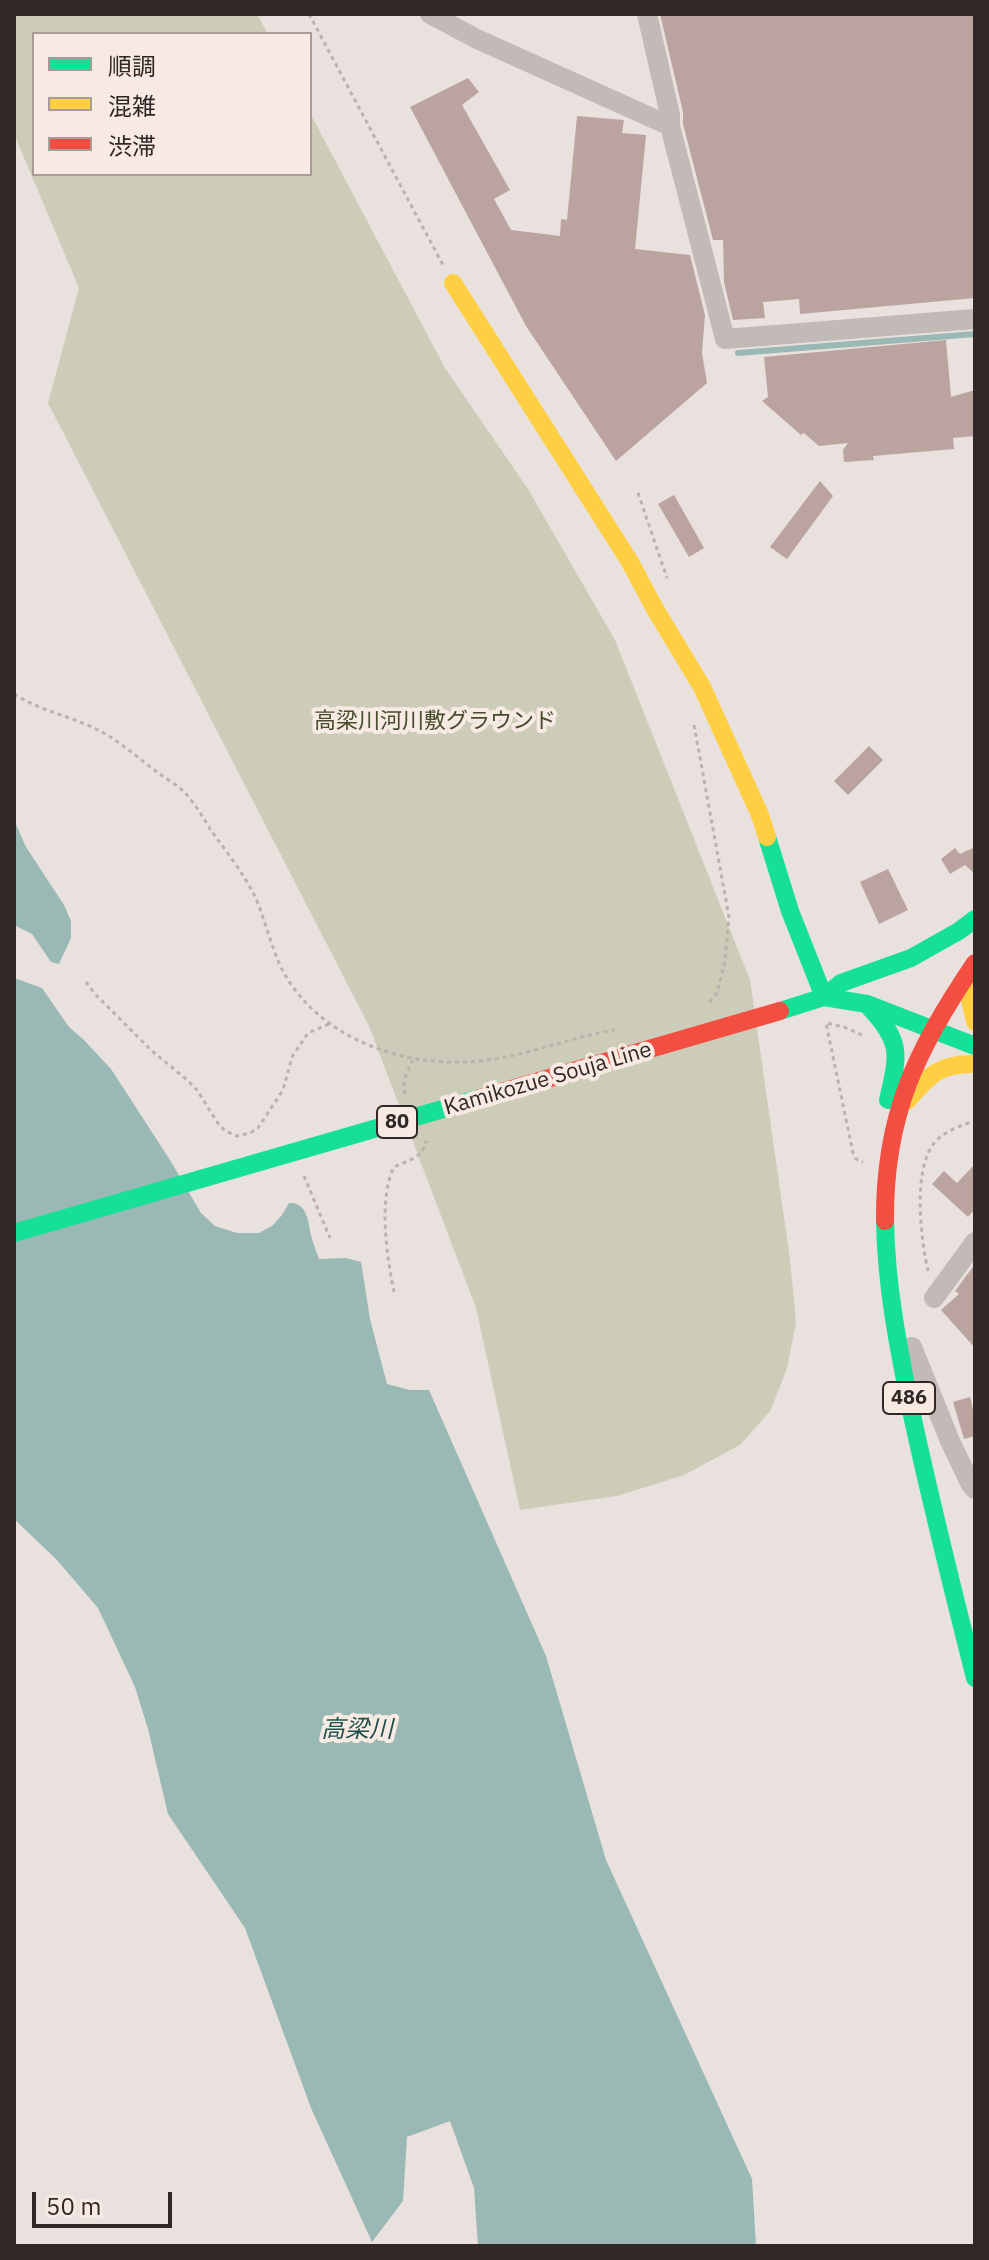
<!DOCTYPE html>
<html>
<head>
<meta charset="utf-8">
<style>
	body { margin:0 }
	#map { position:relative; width:989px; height:2260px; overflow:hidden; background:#e9e1dd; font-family:"IBM Plex Sans","Noto Sans JP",sans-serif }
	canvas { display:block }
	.frame { position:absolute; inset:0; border:16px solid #312726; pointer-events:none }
	.legend { position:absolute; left:32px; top:32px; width:280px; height:144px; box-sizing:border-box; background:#f6eae3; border:2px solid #a79c97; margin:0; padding:10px 14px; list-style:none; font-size:24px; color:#312726 }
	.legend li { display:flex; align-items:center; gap:16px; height:40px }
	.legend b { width:40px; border:2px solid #a79c97 }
	.scale { position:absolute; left:32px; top:2192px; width:140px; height:36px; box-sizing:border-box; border:4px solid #312726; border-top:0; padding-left:10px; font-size:24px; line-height:28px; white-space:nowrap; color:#312726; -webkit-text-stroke:6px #f6eae3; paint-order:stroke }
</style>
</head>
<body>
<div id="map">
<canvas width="989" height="2260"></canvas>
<div class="frame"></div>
<ul class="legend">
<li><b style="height:10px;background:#16e098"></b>順調</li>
<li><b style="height:10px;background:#ffcf43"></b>混雑</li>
<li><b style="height:10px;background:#f24e42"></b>渋滞</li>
</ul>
<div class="scale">50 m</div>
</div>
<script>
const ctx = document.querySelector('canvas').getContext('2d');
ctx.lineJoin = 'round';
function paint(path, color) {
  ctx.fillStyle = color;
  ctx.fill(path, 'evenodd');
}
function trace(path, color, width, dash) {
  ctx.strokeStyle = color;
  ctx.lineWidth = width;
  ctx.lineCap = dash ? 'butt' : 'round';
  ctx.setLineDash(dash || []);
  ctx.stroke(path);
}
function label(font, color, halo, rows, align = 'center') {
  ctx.font = font + ' "IBM Plex Sans","Noto Sans JP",sans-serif';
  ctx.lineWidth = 8;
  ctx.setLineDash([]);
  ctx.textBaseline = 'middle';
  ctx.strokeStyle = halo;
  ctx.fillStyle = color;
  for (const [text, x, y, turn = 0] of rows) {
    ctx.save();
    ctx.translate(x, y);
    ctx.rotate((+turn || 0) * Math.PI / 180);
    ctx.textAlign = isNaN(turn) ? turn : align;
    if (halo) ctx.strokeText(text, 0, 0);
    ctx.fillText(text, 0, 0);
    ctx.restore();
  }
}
const green = new Path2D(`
	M14,14H257L268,34H34V174H310V113L445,368L528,489L615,640L750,980L790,1259L796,1323L787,1368L771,1410L740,1445L684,1475L617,1496L520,1510L476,1308L369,1026L48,403L79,288L14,134Z`);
const water = new Path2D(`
	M14,820L26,847L64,905L71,921V938L59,964L51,962L32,934L14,925Z
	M14,978L42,988L69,1027L84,1040L111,1069L170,1160L201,1213L215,1226L237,1233H259L272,1226L282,1215L289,1203C309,1202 308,1225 312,1239C314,1246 317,1253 319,1259L346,1258L361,1262L370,1319L387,1384L410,1390H429L546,1656L606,1860L752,2179L756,2246H478L474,2188L450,2121L407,2137L403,2201L372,2242L311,2108L245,1928L168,1814L148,1729L135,1687L98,1608L57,1560L14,1519Z`);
const stream = new Path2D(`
	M738,353L975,334`);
const building = new Path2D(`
	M660,14H975V298L800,314L799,299L763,302L765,318L733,320L724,282L723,240H713L683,124V112Z
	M468,78L479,92L462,105L510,190L494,199L511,230L560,236L561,219L567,220L577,116L624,120L622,133L646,135L635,249L690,255L705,315L702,353L707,383L616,461L526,326L410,107Z
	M946,340L951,397L975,390V436L953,438L954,449L873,456L874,460L844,462L843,450L848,443L819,446L804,433L801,435L762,401L768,397L764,357Z
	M820,481L833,496L787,559L770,547Z
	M674,495L704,548L689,557L658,504Z
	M869,746L883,760L848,795L834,781Z
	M975,847V874L965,865L950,874L941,859L955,848L960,854Z
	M888,869L908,910L879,924L860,882Z
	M975,1164V1209L968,1217L932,1184L944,1171L957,1183Z
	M975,1264V1348L941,1310L959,1294L955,1291Z
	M970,1397L975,1417V1436L964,1439L953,1402Z`);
const path = new Path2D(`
	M309,14L443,265
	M638,493L667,578
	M14,694C37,709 62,714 87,725C113,735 134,755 157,772C166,779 178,785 186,794C195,804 203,817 210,829C227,853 248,878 259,906C266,925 271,944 279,963C313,1037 403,1069 479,1061C525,1057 569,1037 615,1030
	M694,725L729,917L725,961L717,993L707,1005
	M86,982L94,993L152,1051L186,1079L197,1090L217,1122L225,1131L237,1136L250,1133L258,1128L283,1090L292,1057L308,1033L329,1024
	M862,1035L844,1027L826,1023L853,1153L856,1159L863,1162
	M405,1094C402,1082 407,1071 413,1060
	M304,1176L330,1238
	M928,1271C921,1239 913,1175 932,1146C940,1133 961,1125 975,1121
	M394,1292C387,1257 378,1199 394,1167C408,1160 424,1158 426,1141`);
const street = new Path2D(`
	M430,14L477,39L670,126
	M647,14L670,115V126L725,339L975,319
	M934,1298L975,1242
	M912,1347L950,1441L970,1483L975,1489`);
const fast = new Path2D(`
	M767,837L790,911L824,997L867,1004L975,1046
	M870,1008C903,1043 898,1056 888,1100
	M780,1011L824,997L841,983L911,958L959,931L975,919
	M885,1221C886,1287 899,1351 912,1415C931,1503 953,1591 975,1678`);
const slow = new Path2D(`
	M453,283L630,562L655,609L702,687L760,815L767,837
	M975,978L970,1000L975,1022
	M907,1101C929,1075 940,1063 975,1064`);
const jam = new Path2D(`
	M885,1221C884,1115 917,1048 975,963`);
const fastBridge = new Path2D(`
	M14,1233L481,1098`);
const jamBridge = new Path2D(`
	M481,1098L780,1011`);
const shields = [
	[397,1122,40],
	[909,1398,52]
];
const shieldNames = [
	["80",397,1122],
	["486",909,1398]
];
const parkNames = [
	["高梁川河川敷グラウンド",435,722]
];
const streetNames = [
	["Kamikozue Souja Line",548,1079,-16]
];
const waterNames = [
	["高梁川",357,1730]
];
paint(green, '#cdccb8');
paint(water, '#9bb9b4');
trace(stream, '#9bb9b4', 6);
paint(building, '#bba3a0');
trace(path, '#bbb2af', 3, [4, 4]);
trace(street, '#c2bab6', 20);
trace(fast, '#16e098', 18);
trace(slow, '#ffcf43', 18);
trace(jam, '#f24e42', 18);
trace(fastBridge, '#16e098', 18);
trace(jamBridge, '#f24e42', 18);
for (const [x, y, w] of shields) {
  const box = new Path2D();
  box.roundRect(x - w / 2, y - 16, w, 32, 6);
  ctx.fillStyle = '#f6eae3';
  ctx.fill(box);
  trace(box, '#312726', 2);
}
label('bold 20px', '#312726', null, shieldNames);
label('22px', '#474d2c', '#f6eae3', parkNames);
label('22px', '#312726', '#f6eae3', streetNames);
label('italic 24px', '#1f4f49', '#f6eae3', waterNames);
</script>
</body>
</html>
